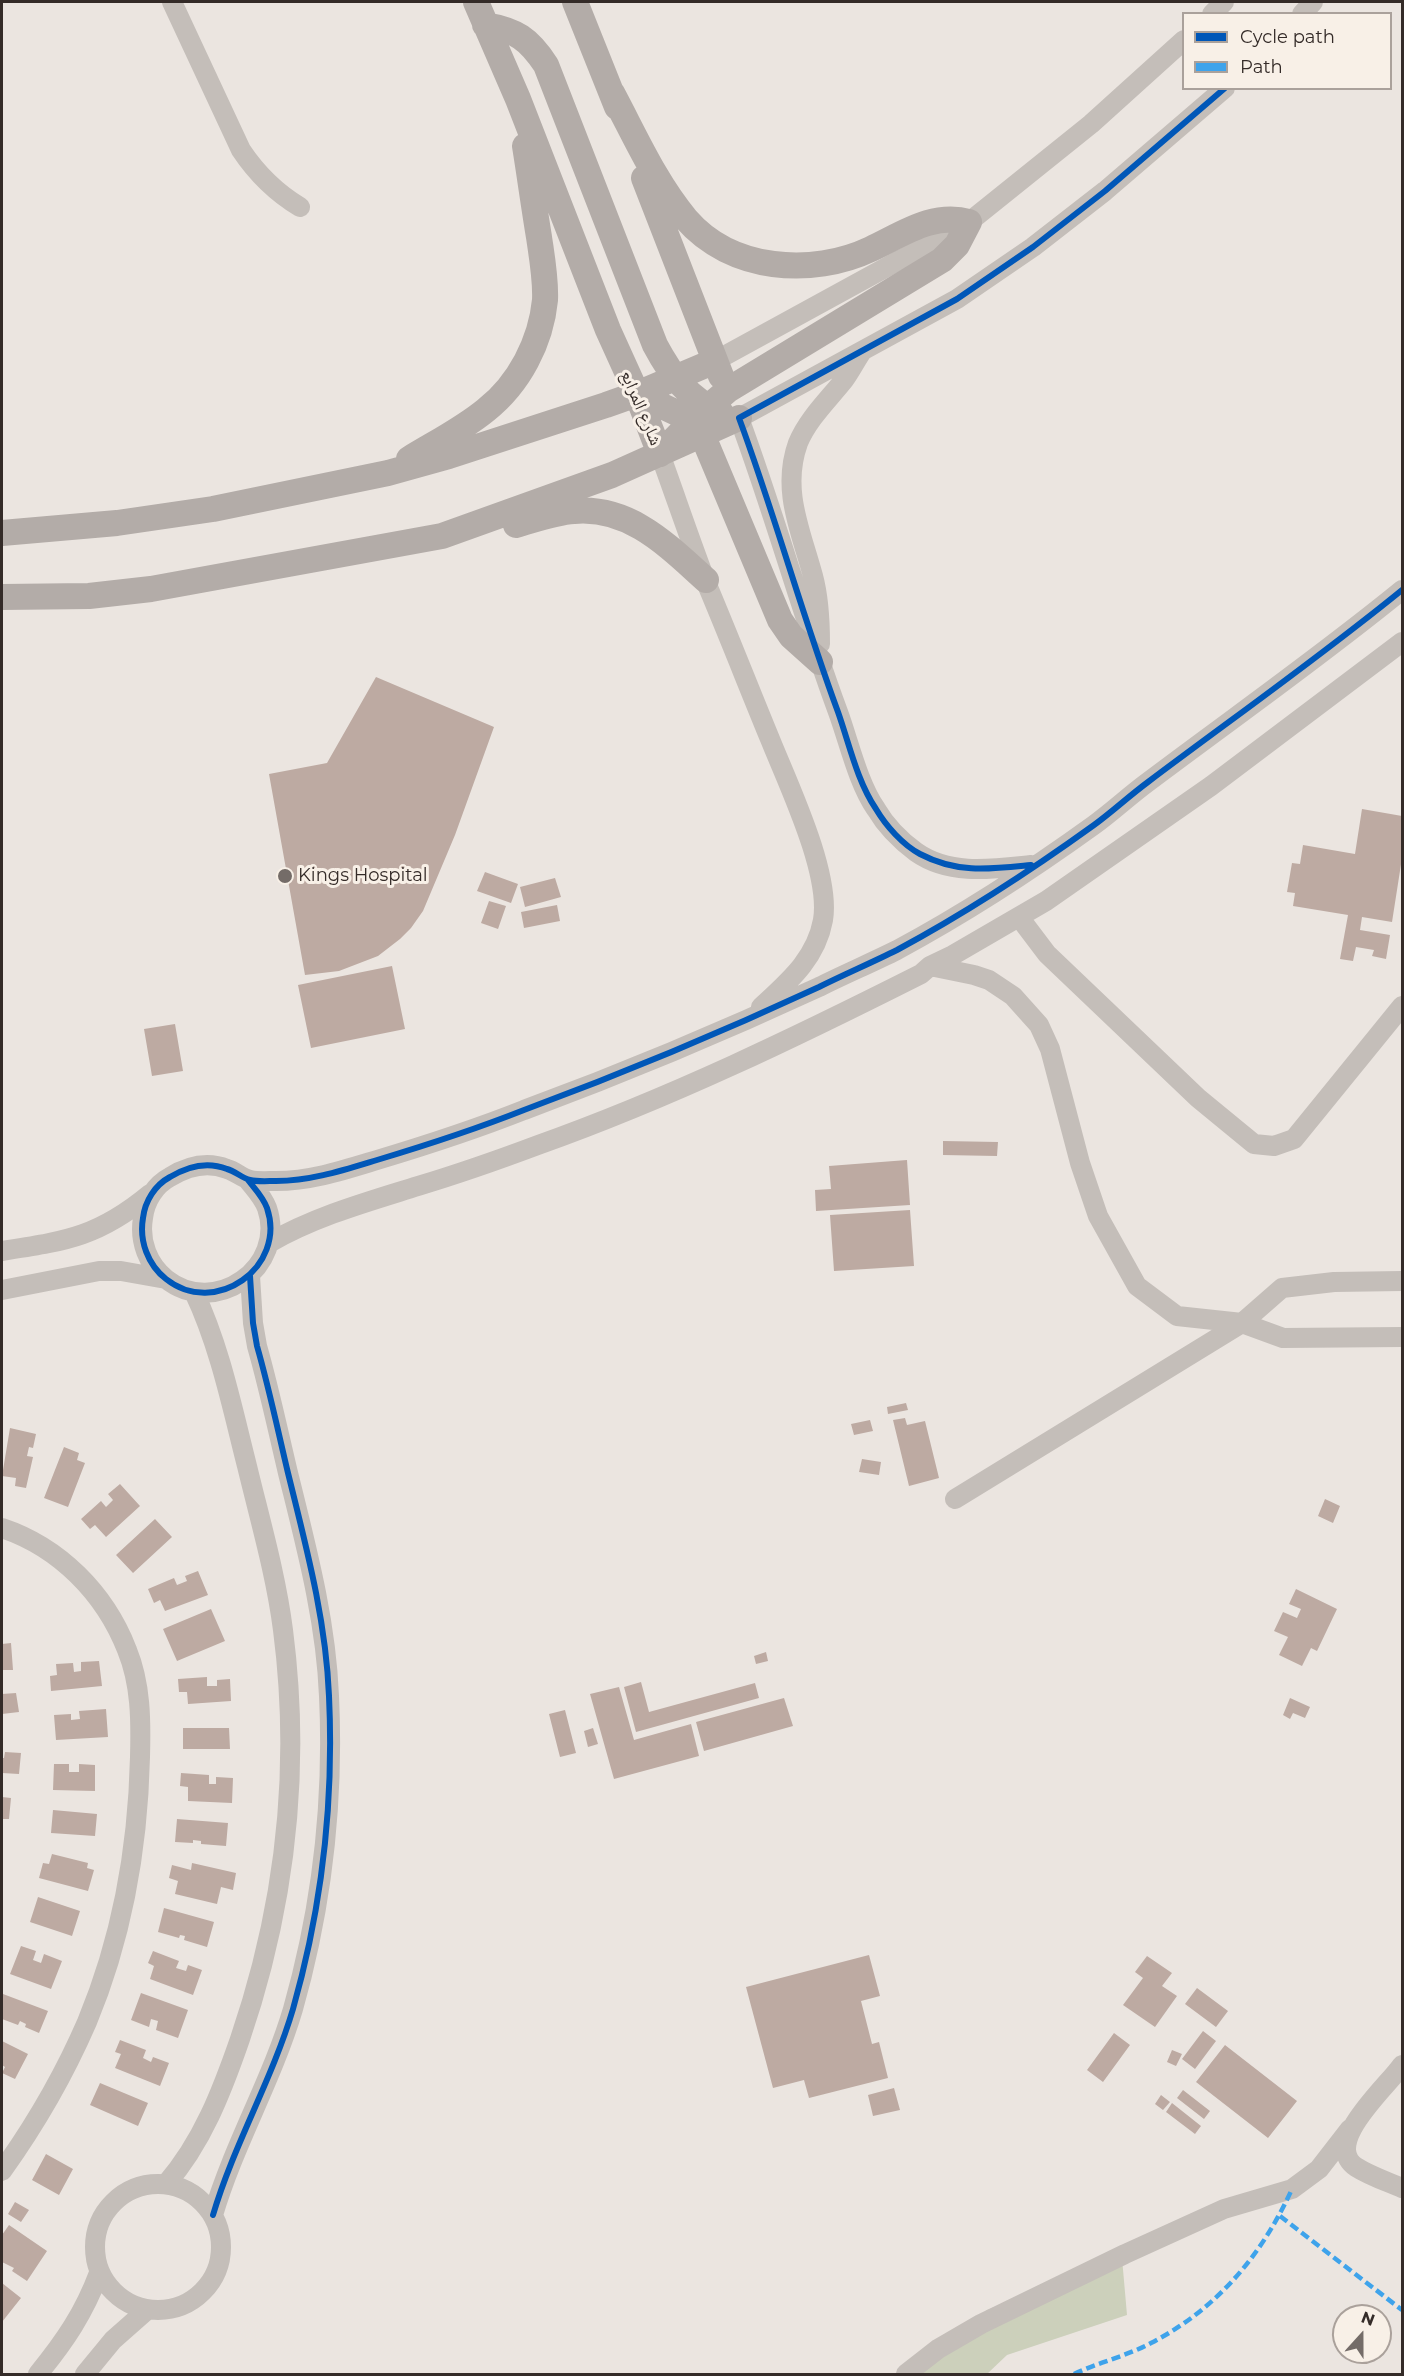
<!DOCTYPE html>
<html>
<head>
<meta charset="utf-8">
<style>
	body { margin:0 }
	#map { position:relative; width:1404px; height:2376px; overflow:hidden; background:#ebe5e0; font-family:Montserrat,sans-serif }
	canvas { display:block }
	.frame { position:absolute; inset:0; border:3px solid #342b28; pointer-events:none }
	.legend { position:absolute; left:1182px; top:12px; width:210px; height:78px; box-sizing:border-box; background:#f8f0e7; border:2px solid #aaa19b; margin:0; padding:8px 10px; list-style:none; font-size:18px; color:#342b28 }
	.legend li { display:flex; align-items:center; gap:12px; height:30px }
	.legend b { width:30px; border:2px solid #aaa19b }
	.north { position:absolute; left:1332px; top:2304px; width:60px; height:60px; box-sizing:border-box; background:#f8f0e7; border:2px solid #aaa19b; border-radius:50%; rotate:21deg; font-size:16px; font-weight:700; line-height:24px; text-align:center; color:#342b28 }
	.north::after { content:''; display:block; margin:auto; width:21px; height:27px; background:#746c68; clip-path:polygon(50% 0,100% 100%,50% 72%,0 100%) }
</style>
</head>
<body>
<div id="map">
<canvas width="1404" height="2376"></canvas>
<div class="frame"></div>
<ul class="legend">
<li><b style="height:8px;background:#0057b8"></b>Cycle path</li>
<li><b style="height:8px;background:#3ea3eb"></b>Path</li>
</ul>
<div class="north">N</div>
</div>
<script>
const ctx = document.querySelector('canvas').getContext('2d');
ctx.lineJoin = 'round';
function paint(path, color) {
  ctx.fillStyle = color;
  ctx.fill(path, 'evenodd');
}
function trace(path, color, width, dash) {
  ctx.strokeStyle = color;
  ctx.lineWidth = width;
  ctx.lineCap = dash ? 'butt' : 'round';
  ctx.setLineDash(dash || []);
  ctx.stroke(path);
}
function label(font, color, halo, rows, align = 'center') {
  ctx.font = font + ' Montserrat,"Noto Naskh Arabic",sans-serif';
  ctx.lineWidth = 6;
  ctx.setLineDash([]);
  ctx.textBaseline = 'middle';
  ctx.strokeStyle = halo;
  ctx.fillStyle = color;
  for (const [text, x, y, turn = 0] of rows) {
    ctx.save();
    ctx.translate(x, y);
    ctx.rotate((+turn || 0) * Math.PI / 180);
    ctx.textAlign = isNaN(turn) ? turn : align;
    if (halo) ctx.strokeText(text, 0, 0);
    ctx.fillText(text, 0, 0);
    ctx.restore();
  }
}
const green = new Path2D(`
	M1122,2258L1127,2315L1007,2355L987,2374H921L987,2310Z`);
const building = new Path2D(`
	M376,677L494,727L455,835L423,911L411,928L400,939L378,956L339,971L305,975L269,774L327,763Z
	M1362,809L1402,816V858L1392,922L1362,917L1360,930L1390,935L1386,959L1372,956L1374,950L1356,947L1353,961L1340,959L1348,915L1293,906L1295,893L1287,892L1292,863L1300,864L1303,845L1355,854Z
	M485,872L518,884L511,903L477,891Z
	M555,878L561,897L525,907L520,887Z
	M489,901L506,906L498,929L481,923Z
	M557,905L560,921L524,928L521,912Z
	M392,966L405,1029L311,1048L298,985Z
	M175,1024L183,1071L152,1076L144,1029Z
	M943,1141L998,1142L997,1156L943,1155Z
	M907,1160L910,1205L816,1211L815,1190L831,1189L829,1166Z
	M910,1210L914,1266L834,1271L830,1215Z
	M906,1403L908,1410L888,1414L887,1407Z
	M905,1418L907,1425L925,1421L939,1478L909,1486L893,1420Z
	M870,1420L873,1431L854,1435L851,1424Z
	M10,1428L36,1434L33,1448L29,1447L27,1456L33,1457L26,1488L15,1486L16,1478L2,1476Z
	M64,1447L79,1453L77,1460L85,1463L68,1507L44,1498Z
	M862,1459L881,1462L879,1475L859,1472Z
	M120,1484L140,1506L106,1537L95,1525L90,1529L81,1519L101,1501L106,1507L113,1500L108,1494Z
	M1325,1499L1340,1506L1333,1523L1318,1516Z
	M155,1519L172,1537L133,1573L116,1555Z
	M198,1571L208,1595L165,1611L160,1600L154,1603L148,1589L174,1578L177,1585L187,1581L185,1576Z
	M1296,1589L1337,1609L1317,1651L1311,1648L1302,1666L1279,1655L1288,1637L1274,1631L1283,1612L1297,1618L1301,1609L1289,1604Z
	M211,1609L225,1641L177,1661L163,1629Z
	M11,1643L13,1670H2V1644Z
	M766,1652L768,1661L756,1664L754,1656Z
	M99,1661L102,1686L51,1691L50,1676L57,1675L56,1664L73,1663L74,1672L81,1671V1662Z
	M207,1677V1686H217V1680L230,1679L231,1701L188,1704L187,1692H179L178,1679Z
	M641,1682L649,1712L755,1683L759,1698L636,1732L624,1687Z
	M619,1687L634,1740L691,1724L699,1756L614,1779L590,1694Z
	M16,1693L19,1712L2,1714V1694Z
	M784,1698L793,1726L704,1751L696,1722Z
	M1290,1698L1310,1707L1305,1718L1293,1713L1290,1719L1283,1715Z
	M106,1709L108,1737L56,1740L54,1715L71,1714V1720L80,1719L79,1711Z
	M565,1710L576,1753L560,1757L549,1714Z
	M183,1728H229L230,1749H183Z
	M593,1728L598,1744L588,1747L584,1731Z
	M5,1752L21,1753L19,1774L2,1773V1758H4Z
	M54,1764H69V1772H79V1764L95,1765V1791L53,1790Z
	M181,1773L209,1775V1784H216V1777L233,1778L232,1803L188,1801V1787L180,1786Z
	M2,1797L11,1798L9,1819H2Z
	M53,1810L97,1814L95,1836L51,1833Z
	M177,1819L228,1823L226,1846L201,1844V1841L193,1840V1843L175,1842Z
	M52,1854L88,1863L87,1868L94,1870L88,1891L39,1878L43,1863L49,1864Z
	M192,1863L236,1873L233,1890L221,1887L217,1904L175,1894L178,1881L169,1878L172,1865L191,1870Z
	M38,1897L80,1911L72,1936L30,1922Z
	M164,1908L214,1922L207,1947L184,1940L185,1936L180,1935L179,1938L158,1932Z
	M21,1946L36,1951L33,1960L41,1963L44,1954L62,1961L51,1989L10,1974Z
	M153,1951L179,1961L176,1968L186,1971L188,1965L202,1970L193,1995L150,1979L154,1966L148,1963Z
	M869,1955L880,1996L861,2001L872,2044L879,2042L888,2078L809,2098L804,2080L773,2088L746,1987Z
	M1147,1956L1172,1973L1162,1986L1177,1996L1155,2027L1123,2005L1143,1978L1135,1972Z
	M1197,1988L1228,2011L1216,2027L1185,2004Z
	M141,1993L188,2010L178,2038L156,2030L158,2021L151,2019L149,2027L131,2020Z
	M3,1994L48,2011L39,2033L25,2027L26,2024L20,2021L18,2025L2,2019L3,2013L2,2012Z
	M1203,2031L1216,2041L1195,2069L1182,2059Z
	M1114,2033L1130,2045L1103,2082L1087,2070Z
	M120,2040L146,2050L143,2058L151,2062L153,2057L169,2063L160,2086L115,2068L121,2054L115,2052Z
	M2,2041L28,2054L15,2079L2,2073L5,2067L2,2065Z
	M1225,2045L1297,2101L1268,2138L1196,2082Z
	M1172,2050L1182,2054L1176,2066L1167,2062Z
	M100,2083L148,2103L138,2126L90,2105Z
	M894,2088L900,2110L873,2116L868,2095Z
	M1183,2090L1210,2111L1204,2119L1177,2098Z
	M1161,2095L1170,2102L1163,2110L1155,2104Z
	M1172,2103L1201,2126L1195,2134L1166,2112Z
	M46,2154L73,2169L59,2195L32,2180Z
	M15,2202L29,2210L21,2222L8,2214Z
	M9,2225L47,2251L27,2281L12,2271L14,2268L2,2262V2235Z
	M2,2283L21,2298L2,2322Z`);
const minor = new Path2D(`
	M172,2L241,150C257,174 275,192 300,207
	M1212,14L1224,2
	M1302,14L1313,2
	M715,361L969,222L1091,124L1184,40
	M660,454C676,498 691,543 708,587C729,637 749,688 770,739C788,784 831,873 823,920C816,959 788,982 761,1007
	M820,644C820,621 819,598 813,576C801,531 781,490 798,443C808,419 828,400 844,380C850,372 855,362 861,353
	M1031,865C993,869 950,876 916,852C901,841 886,826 876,809C858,783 849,742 838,712C802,615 775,515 739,418L957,299L1033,247L1105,191L1225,88
	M1019,917L1047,954L1198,1098L1254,1144L1274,1146L1294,1139L1402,1006
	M930,966L974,975L989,980L1013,996L1039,1025L1050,1049L1080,1163L1098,1216L1137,1286L1177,1316L1242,1323L1283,1338L1402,1337
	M248,1180C255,1189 263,1197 267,1208C287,1267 215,1318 166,1279C148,1265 139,1241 143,1218C145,1201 155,1185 170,1177C188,1166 207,1161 227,1169C235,1171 242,1178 250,1180C258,1182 268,1181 276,1181C311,1181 344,1170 377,1160C427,1145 476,1129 524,1110C624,1073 722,1032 819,987C845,974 871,963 897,950C962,915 1033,869 1094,825C1112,812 1129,796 1148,782C1233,718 1320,657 1402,590
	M269,1243C316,1216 367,1202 418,1186C458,1174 498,1160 538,1145C670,1098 796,1037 921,974L930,966L953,955L1046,901L1211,786L1402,642
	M2,1251C66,1241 98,1237 150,1194
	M2,1290L99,1271H121L166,1279
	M955,1499L1242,1323L1282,1288L1334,1282L1402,1281
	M2,1528C59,1547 105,1593 127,1650C141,1684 141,1721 140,1757C138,1847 122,1938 87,2022C64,2075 35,2125 2,2171
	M1402,2065C1388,2086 1321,2143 1356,2167C1370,2176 1388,2182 1402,2188
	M95 2247a63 63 0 1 1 126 0a63 63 0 1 1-126 0Z
	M166,2184C202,2143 222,2091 240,2039C285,1907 301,1769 283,1630C276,1575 260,1520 247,1466C232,1407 220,1347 194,1292
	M213,2215C234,2144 272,2080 293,2009C322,1907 334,1802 329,1696C326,1620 306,1546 288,1473C278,1431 269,1388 257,1346L253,1323L250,1276
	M38,2374C65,2341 84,2313 99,2273
	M85,2374L113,2340L147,2310
	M906,2374L938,2349L981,2324L1125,2254L1224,2209L1292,2189L1319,2169L1350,2129`);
const major = new Path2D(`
	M476,2L518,99L608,330L637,394L660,454
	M575,2L617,107
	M485,25C516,30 529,39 546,65L655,345C671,375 689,400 721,413
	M612,93C635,136 655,182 686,219C731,271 812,277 871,249C903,234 933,212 969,222L957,245L942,260L728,390L691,422L660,454
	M644,178L721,376
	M637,394L681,415L702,434L780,620L791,636L820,662
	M409,459C435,443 463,429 486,410C519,384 541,342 545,300C546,279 542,258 539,237C534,207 530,177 525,146
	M516,525C534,520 555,512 574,511C630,506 668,546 706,580
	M2,533L117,523L213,509L388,473L449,456L606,405L637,394L715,361
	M2,597L89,596L151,589L442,536L612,475L739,418`);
const quiet = new Path2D(`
	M1280,2216L1402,2310
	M1074,2374C1099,2362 1127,2356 1151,2343C1217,2309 1262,2255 1292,2189`);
const cycleway = new Path2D(`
	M1031,865C991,869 958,874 920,854C903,845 886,826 876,809C857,781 849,743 838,712C802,615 775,515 739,418L957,299L1033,247L1105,191L1225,88
	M248,1180C255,1189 263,1197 267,1208C287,1267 215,1318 166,1279C148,1265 139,1241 143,1218C145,1201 155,1185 170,1177C188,1166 207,1161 227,1169C235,1171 242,1178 250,1180C258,1182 268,1181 276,1181C311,1181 344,1170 377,1160C427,1145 476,1129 524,1110C624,1073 722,1032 819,987C845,974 871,963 897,950C962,915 1033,869 1094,825C1112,812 1129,796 1148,782C1233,718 1320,657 1402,590
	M213,2215C234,2144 272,2080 293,2009C322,1907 334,1802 329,1696C326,1620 306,1546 288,1473C278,1431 269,1388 257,1346L253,1323L250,1276`);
const markers = [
	[285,876,8,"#746c68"]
];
const streetNames = [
	["شارع المرابع",641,408,67]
];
const poiNames = [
	["Kings Hospital",298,876]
];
paint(green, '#ccd0bb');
paint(building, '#bdaaa2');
trace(minor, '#c4beb9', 20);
trace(major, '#b3aca8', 26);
trace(quiet, '#3ea3eb', 4.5, [9, 4.5]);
trace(cycleway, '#0057b8', 6);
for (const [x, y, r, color] of markers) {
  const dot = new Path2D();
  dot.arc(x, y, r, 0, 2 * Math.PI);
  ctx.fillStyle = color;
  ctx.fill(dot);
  trace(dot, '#f8f0e7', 2);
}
label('18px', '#342b28', '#f8f0e7', streetNames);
label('18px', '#342b28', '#f8f0e7', poiNames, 'left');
</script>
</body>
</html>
